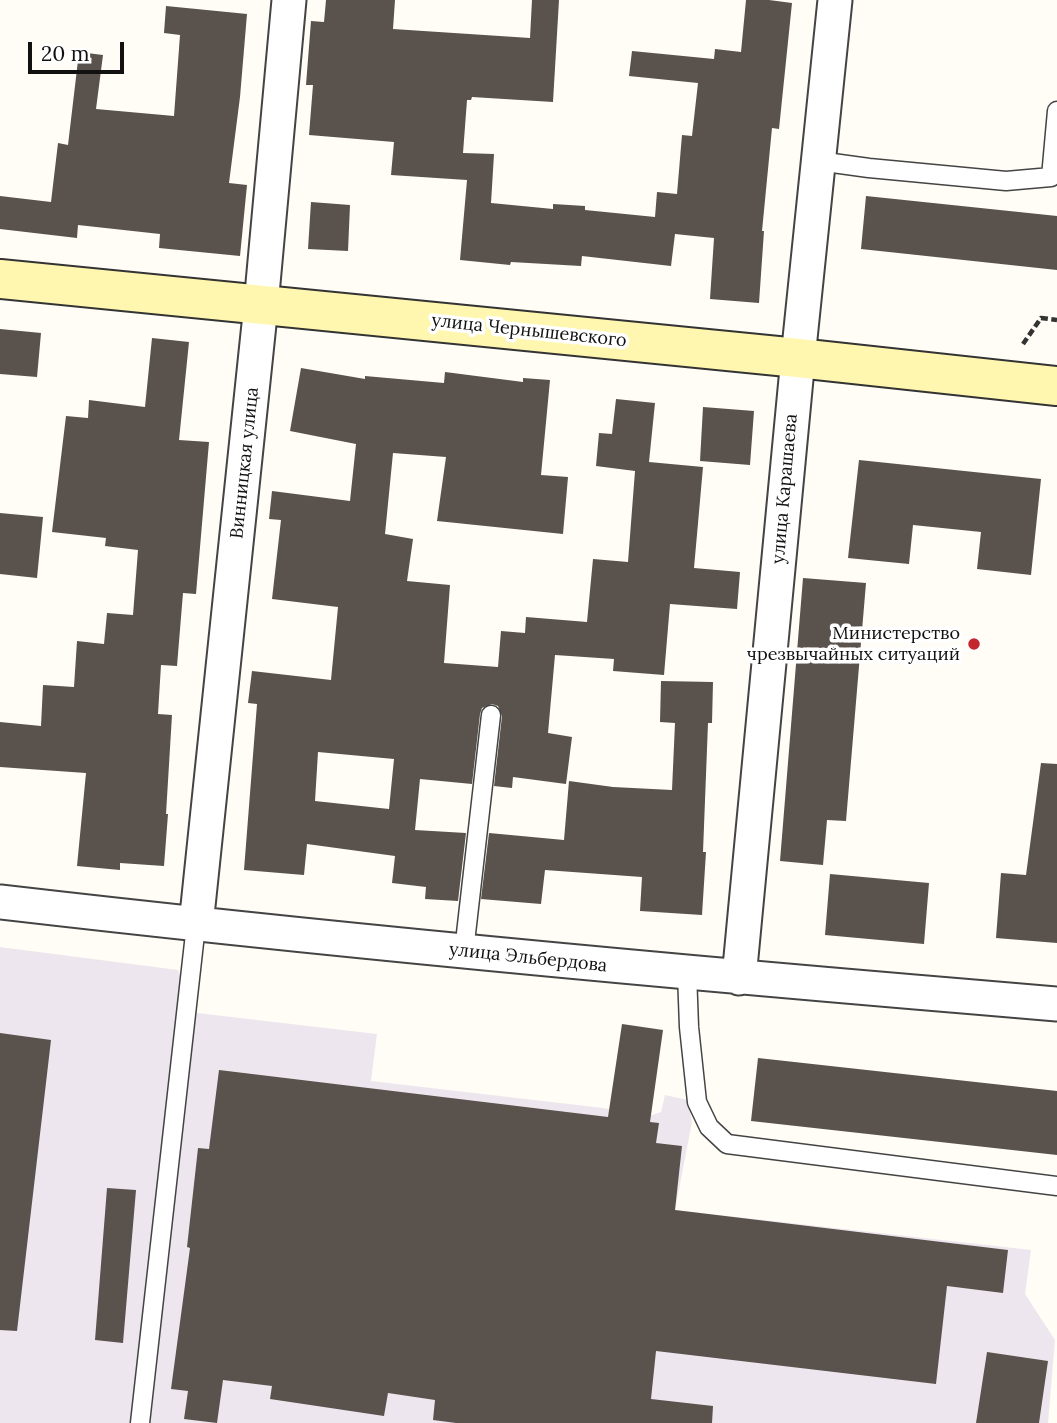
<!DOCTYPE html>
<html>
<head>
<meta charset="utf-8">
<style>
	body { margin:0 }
	#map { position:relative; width:1057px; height:1423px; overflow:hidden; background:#fffdf5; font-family:Lora,serif }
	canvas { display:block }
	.scale { position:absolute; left:28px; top:42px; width:96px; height:32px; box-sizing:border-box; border:4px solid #111; border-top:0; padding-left:9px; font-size:21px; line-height:24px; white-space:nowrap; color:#111; -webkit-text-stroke:5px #fff; paint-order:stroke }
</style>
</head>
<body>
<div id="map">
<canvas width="1057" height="1423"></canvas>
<div class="scale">20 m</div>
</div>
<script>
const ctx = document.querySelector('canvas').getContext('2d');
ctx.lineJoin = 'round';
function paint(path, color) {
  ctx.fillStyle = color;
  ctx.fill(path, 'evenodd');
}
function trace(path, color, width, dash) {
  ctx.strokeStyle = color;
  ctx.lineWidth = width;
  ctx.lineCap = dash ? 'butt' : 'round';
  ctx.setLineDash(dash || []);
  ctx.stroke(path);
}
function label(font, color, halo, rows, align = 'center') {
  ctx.font = font + ' Lora,serif';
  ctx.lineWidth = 7;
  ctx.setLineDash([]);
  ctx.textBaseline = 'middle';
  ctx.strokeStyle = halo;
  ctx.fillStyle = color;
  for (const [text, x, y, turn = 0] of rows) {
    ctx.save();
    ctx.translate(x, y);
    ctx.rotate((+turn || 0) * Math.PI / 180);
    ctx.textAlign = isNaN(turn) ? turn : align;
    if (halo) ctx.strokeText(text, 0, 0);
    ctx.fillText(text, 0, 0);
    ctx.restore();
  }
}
const industrial = new Path2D(`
	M0,947L178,970L197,1013L377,1034L371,1081L603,1108L649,1116L661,1112L665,1095L688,1100L692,1122L675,1210L1031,1250L1025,1294L1055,1340L1048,1423H0Z`);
const building = new Path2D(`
	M326,0H395L393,29L530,38L532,0H559L553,102L472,97L471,100H467L463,153L494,154L491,203L553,209V204L585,206V210L655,217L657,192L677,194L682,135L692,136L698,83L629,76L632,51L714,59L715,49L741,52L746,0H769L792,3L779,129L772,128L762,231H764L759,303L710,299L714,238L675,234L671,266L582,256L581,266L511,262L510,265L460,260L467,180L391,175L394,142L309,135L313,85H306L311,21L324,22Z
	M166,6L247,14L240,97L229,183L247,185L240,256L159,248L160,234L78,225L77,238L0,229V196L51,202L58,143L68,145L79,52L103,55L96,109L174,116L180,35L164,33Z
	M866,196L1057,216V270L861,249Z
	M311,202L350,205L348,251L308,249Z
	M0,329L41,333L37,377L0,374Z
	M152,338L189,342L179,440L209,442L196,594L183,593L177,666L161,665L158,714L172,715L166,814H168L164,866L120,863V870L77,866L86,773L0,767V722L41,726L43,685L74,687L77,641L104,644L107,613L133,615L138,550L105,546L106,538L52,532L66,416L88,418L89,400L145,407Z
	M301,368L365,379V376L444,383L445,372L523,382V378L550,380L541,475L568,477L563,534L437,521L446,457L393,453L385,534L413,539L407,581L450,585L444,663L498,667L501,631L525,633L526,617L587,622L593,559L628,562L635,471L596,466L599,433L612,434L616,399L655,403L649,462L703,467L694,568L740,572L737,609L670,604L664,675L613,671L614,659L555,655L548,733L572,737L566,784L513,777L512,788L494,786L502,716L498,706L492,704L482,708L480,714L472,784L420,779L415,830L466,833L458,901L425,899L426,887L392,883L395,856L307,844L304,875L244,870L257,704L248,703L252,671L331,680L338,607L272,599L281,520L269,519L272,491L350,501L356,444L290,431ZM318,752L394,759L389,809L315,801Z
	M703,407L754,411L750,465L700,461Z
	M859,460L1041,479L1031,575L977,569L981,532L913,525L909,564L848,558Z
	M0,513L43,517L37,578L0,574Z
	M803,578L866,583L846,821L827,820L823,865L780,861Z
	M661,681L713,682L712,723H708L703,852H706L702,915L640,911L642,877L545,870L541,904L481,899L489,833L564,840L569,781L613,787L672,790L675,723L660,722Z
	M1041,763L1057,764V943L996,938L1001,873L1026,875Z
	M830,874L929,883L924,944L825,935Z
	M622,1024L663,1030L650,1122L659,1123L656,1143L682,1146L675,1210L1008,1250L1003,1293L947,1286L936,1384L656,1351L651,1399L713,1406L712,1423H456L433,1420L435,1400L388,1393L384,1416L270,1399L272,1386L223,1380L217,1423L184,1419L188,1391L171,1389L190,1248L187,1247L198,1148L209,1149L219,1070L608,1117Z
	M0,1033L51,1040L17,1331L0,1330Z
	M758,1058L1057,1091V1155L751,1121Z
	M107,1188L136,1190L123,1343L95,1340Z
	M987,1352L1048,1361L1039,1423H976Z`);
const path = new Path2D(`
	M1023,344L1041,318L1057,320`);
const lane = new Path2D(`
	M818,161L869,168L1006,181L1051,177L1057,111
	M464,951L491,715
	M687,973L689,1027L697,1102L709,1127L727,1144L1057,1186
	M140,1423L196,925`);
const street = new Path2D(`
	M0,902C352,943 704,975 1057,1004
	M196,925L261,305L289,0
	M739,978L798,358L835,0`);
const secondary = new Path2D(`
	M0,279L798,358L1057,386`);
const markers = [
	[974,644,7,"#c4262e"]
];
const streetNames = [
	["улица Чернышевского",529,331,6],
	["Винницкая улица",245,463,-84],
	["улица Карашаева",785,489,-85],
	["улица Эльбердова",528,958,6]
];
const poiNames = [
	["Министерство",960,634],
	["чрезвычайных ситуаций",960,655]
];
paint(industrial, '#eee6ef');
paint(building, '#5a524d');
trace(lane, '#444', 21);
trace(street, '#444', 37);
trace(secondary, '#333', 42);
trace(path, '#333', 4.5, [7, 3.5]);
trace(lane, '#fff', 18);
trace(street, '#fff', 33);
trace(secondary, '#fff6b0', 38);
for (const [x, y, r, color] of markers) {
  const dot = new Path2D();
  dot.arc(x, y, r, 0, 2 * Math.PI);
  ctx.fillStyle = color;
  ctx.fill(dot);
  trace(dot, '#fff', 2.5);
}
label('18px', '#111', '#fff', streetNames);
label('18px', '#111', '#fff', poiNames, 'right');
</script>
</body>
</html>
